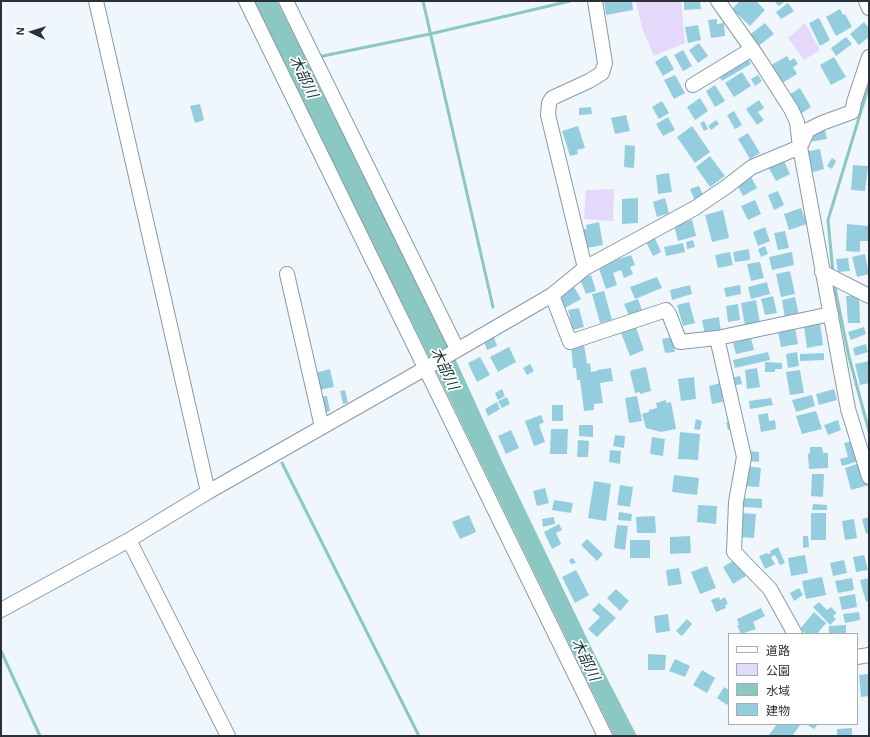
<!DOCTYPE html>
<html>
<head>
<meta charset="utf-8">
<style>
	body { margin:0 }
	#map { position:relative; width:870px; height:737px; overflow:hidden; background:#eff6fc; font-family:Arial,"Noto Sans JP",sans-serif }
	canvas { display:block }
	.frame { position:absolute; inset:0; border:2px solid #2a3036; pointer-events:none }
	.legend { position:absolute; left:728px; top:633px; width:130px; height:92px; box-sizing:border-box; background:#fff; border:1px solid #aaacaf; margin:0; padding:5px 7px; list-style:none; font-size:12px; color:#2a3036 }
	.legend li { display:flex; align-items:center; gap:8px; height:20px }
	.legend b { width:20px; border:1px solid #aaacaf }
	.north { position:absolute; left:12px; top:12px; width:40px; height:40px; -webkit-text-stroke:3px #fff; paint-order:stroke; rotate:274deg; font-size:11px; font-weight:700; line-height:16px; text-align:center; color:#2a3036 }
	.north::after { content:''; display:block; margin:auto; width:14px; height:18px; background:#2a3036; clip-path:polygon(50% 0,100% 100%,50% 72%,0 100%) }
</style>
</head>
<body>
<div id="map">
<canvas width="870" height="737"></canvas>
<div class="frame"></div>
<ul class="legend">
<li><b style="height:5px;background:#fff"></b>道路</li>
<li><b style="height:11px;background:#e5d9fb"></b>公園</li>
<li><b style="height:11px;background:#8bc8c3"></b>水域</li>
<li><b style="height:11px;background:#94cede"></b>建物</li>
</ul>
<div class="north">N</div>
</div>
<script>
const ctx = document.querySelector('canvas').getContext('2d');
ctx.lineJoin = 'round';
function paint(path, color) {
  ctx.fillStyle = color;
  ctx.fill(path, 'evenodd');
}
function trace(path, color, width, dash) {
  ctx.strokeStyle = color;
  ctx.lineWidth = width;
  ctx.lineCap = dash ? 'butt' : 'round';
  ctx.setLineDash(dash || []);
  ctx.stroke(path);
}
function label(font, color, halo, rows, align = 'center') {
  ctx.font = font + ' Arial,"Noto Sans JP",sans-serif';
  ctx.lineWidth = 3.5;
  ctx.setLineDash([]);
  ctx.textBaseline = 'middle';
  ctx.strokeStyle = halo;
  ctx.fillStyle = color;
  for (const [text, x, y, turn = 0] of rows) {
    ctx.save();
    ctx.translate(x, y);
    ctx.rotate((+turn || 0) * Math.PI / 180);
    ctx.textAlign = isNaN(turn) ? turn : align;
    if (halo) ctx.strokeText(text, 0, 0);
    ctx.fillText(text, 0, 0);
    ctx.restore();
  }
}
const green = new Path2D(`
	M636,1H681L685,43L654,56L642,28Z
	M805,23L820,50L804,60L788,38Z
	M614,189L613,221L584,219L586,190Z`);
const water = new Path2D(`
	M252,1H277L455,358L506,470L594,653L637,736H614L436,371Z`);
const stream = new Path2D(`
	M423,1L493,307
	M318,57L430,34L570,1
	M833,273L828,220L869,85
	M834,283L849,357L869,431
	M282,463L419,736
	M1,651L40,736`);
const building = new Path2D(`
	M604,1H632L633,10L606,15Z
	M684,1H700L701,9L684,10Z
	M740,1H756L765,10L750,26L732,9Z
	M774,1H785L779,6Z
	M788,3L794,11L781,19L776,12Z
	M840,9L843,15L845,14L852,27L836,36L826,17Z
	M819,18L830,40L820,46L809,23Z
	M717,19V24L724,23L725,36L711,38L708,20Z
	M864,22L869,28V37L859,45L850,34Z
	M765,23L774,34L757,47L748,36Z
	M698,25L701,40L688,43L685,27Z
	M846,37L852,44L836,56L831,48Z
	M699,43L708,56L698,63L689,50Z
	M683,50L692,66L683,71L674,55Z
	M666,55L674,69L663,76L655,62Z
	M787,56L790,61L794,58L798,64L793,67L797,74L779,85L768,67Z
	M747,57L751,64L722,81L718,74Z
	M834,57L846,77L831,85L820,65Z
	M742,72L751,86L734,97L725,83Z
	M675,75L685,93L674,99L664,80Z
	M758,75L762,81L755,86L751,79Z
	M715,85L725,101L715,107L706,91Z
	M800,88L811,107L799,115L787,96Z
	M700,98L708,111L695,120L687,107Z
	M759,100L764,108L758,112L764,120L757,125L746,109Z
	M662,101L669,113L659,119L652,107Z
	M200,104L204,120L195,123L190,106Z
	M591,107L592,114L579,115V108Z
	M734,111L742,125L735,129L727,115Z
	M626,115L630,131L615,134L611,118Z
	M668,117L675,130L663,136L656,124Z
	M716,120L719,124L711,130L708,126Z
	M704,121L708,129L704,131L700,123Z
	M578,126L585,148L577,150L578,154L570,156L562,131Z
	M692,126L710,152L695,163L677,137Z
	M825,130L827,139L809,142L808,132Z
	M748,133L760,153L750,159L738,139Z
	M625,145L635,146L634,168L624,167Z
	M820,149L824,169L810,173L805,152Z
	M710,156L725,176L710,187L696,167Z
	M832,158L836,161L832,169L827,166Z
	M783,159L790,174L776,181L768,167Z
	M853,165L868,166L865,191L851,190Z
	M669,173L672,192L658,194L656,175Z
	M750,175L757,188L743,196L736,183Z
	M699,186L704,197L695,201L690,189Z
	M778,191L784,205L774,210L768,195Z
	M638,198V223L622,224V199Z
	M665,198L669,213L657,217L653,202Z
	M755,200L761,214L748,220L741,206Z
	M801,208L807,224L789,230L784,214Z
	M723,210L729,238L712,242L705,215Z
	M692,220L696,236L678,241L674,225Z
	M599,222L603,245L586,248L583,229H587L586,225Z
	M847,224L869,226V241H860V252L846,251Z
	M765,227L770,241L758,246L753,232Z
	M785,231L789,248L778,250L774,233Z
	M654,236L661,252L653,256L645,240Z
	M693,240L695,247L687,249L686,242Z
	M683,243L685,252L666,256L664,247Z
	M765,246L768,254L761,257L758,249Z
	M749,249L750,260L735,262L733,252Z
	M730,252L733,265L718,268L715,255Z
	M792,252L794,265L772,270L769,257Z
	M865,254L869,274L857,277L852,257Z
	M631,255L635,265L630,267L633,274L624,278L621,270L613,273L617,285L606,289L598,266Z
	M848,258L850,271L838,272L836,259Z
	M760,262L764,278L751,281L747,264Z
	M790,271L795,294L781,297L776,274Z
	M591,275L596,291L586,294L580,279Z
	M657,277L662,288L635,299L630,287Z
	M767,282L770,294L751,299L748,287Z
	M573,285L581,299L565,308L557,294Z
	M690,285L692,294L672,300L670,290Z
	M740,285L741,294L726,297L724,288Z
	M604,291L612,320L600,323L592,294Z
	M859,295L860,323H848L846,296Z
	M773,296L777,313L765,315L761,299Z
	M795,297L799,315L785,318L782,300Z
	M638,299L642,310L629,316L624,304Z
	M756,300L760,323L745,326L741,303Z
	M689,302L695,323L683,326L677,305Z
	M738,304L740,320L728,322L726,306Z
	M579,308L584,327L573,330L568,310Z
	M719,317L721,332L705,335L702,320Z
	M820,323L823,345L807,348L804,326Z
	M635,325L644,350L630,356L620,330Z
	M864,327L866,334L851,340L848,332Z
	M795,328L798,344L781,347L778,331Z
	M493,335L497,346L487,350L483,339Z
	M672,337L675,352L665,353L662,339Z
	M751,338L754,350L736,354L733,343Z
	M584,344L587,364L590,363L591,372L597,371V370L611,368L613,381L600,383L603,403L594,404V410L584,411L580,380H577L576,368H573L571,345Z
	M866,344L868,352L855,356L853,348Z
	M509,347L516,362L498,372L490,357Z
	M768,352L770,360L735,368L733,360Z
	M797,352L799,366L788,368L786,354Z
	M824,353V360L800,361V354Z
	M480,357L490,375L477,382L468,363Z
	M869,361V383L860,385L855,364Z
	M765,362L782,363V369H775V372H765Z
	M530,364L534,371L527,375L523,368Z
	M646,367L651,391L640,394V392L635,393L630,372L632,370Z
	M757,368L760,387L747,389L745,370Z
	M330,369L334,387L319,390L315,373Z
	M800,370L804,393L790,395L786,372Z
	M740,376L742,384L731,386L730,378Z
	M694,377L696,399L681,401L678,379Z
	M720,383L723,402L712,404L709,386Z
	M502,389L505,396L498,400L495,393Z
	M834,389L837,400L819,405L816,394Z
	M345,390L348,403L343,404L340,391Z
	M812,395L815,406L796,412L792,400Z
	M327,396L330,411L321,413L318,397Z
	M637,396L642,421L629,423L625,398Z
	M507,397L510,404L502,408L498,401Z
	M771,398L773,405L750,409L749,401Z
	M666,400V403L671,402L676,429L661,432L646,428L642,414L649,412V410L657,408L656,403Z
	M497,402L500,409L488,416L485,409Z
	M552,405H563V421H552Z
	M816,411L822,429L802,434L796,416Z
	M768,413L769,421L775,420L776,429L761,432L758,415Z
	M541,415L544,422L539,425L545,442L534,446L525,421Z
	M696,419L702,421L700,430L694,429Z
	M733,420L735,429L728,430L726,422Z
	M838,420L841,430L828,435L824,425Z
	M579,425H593V437L579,436Z
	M551,429H568L567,454H550Z
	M511,430L519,448L506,454L498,436Z
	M680,432L700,434L698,460L678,459Z
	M615,435L625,436L624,448L613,446Z
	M652,437L665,439L663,456L650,454Z
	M578,440L589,441L588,457H577Z
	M852,441L859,461L842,466L840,459L848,457L844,443Z
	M810,447H822L823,453H828V468L809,469L808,454L810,453Z
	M610,450L621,451L620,464L609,462Z
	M748,451L759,452V462L748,461Z
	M862,462L869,485L851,490L845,468Z
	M746,466L761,468L759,487L744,486Z
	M812,474H824L823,497L811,496Z
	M674,475L699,478L697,495L672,492Z
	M594,481L611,484L606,521L588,518Z
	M620,485L633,487L630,507L617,505Z
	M545,488L549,503L537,506L533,491Z
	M743,498L762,499V508L743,507Z
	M554,500L573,503L571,513L552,510Z
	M813,504L827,505V510H812Z
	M698,505L717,506L716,524L697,522Z
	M619,512L632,514L631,521L618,520Z
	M741,513L756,514L754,538L739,537Z
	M811,513H826V540H811Z
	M469,515L476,532L460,539L452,522Z
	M655,516L656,533H637L636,517Z
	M554,517L555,524L543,527L542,519Z
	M869,517V533L866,534L862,519Z
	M854,519L857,538L845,540L842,521Z
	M559,524L562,530L556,533L561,544L552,549L544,532Z
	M617,525L628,526L625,550L614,548Z
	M690,536L691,553L670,554V537Z
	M803,536H808L809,547L803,548Z
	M587,539L603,554L597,561L581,545Z
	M630,540H650V558H630Z
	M778,547L785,563L780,565L775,555L771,557L775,564L765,569L759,556L767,553L768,554L771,553L770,551Z
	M805,555L808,573L791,576L788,558Z
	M864,555L868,570L856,572L853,557Z
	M573,558L576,563L571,564L569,560Z
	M736,559L746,576L733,584L723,567Z
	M844,560L847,573L833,576L830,563Z
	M707,566L716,588L700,594L691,572Z
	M679,568L682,584L668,586L666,570Z
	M576,570L589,595L575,603L562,577Z
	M822,577L826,595L806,599L802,581Z
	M852,578L854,590L838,593L835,581Z
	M869,578V601L866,602L860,580Z
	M799,588L803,595L794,601L790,593Z
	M616,589L629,601L620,611L607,598Z
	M855,594L857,607L842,610L839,597Z
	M719,597L720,600L725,597L728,604L725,605L726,608L716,612L711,600Z
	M819,602L827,610L831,607L837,613L833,616L836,619L830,625L813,607Z
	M599,603L616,618L597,637L588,629L600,617L592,610Z
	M761,608L765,616L753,622L756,629L741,634L737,625H739L737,619Z
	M814,612L826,623L817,634H806L800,629Z
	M859,612L860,620L845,623L843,614Z
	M668,614L670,631L656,633L654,616Z
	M687,619L692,624L682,636L676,631Z
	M846,625V634H829V626Z
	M648,654L666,655L665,670H648Z
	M675,659L690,666L685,677L669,671Z
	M702,670L715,678L707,693L693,685Z
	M869,674V696L861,697L859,675Z
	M724,687L729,690V702L727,705L717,698Z
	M777,724H801L792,736H770L769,735Z
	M806,724H818L814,729Z
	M852,728V736H837V729Z`);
const minor = new Path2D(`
	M96,1L208,492
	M246,1L605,736
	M286,1L457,349
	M718,1L757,56L791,109L797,122L800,147L848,409L869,477
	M866,1L869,8
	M693,85L752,49
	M585,268L548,115L549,103L552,98L589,81L602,73L605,63L595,1
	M822,272L869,296
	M287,274L322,427
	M552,295L570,342L666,310L669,314L680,342L717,338L831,314
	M717,338L744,457L736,502L734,552L770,589L795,634
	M129,540L228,736
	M1,610L129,540L208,492L426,368L552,295L585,268L695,208L726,187L752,167L800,147L808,130L822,123L852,112L854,102L869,57
	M857,657L869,655`);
const waterNames = [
	["木部川",303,77,64],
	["木部川",444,369,64],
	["木部川",585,660,64]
];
paint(green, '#e5d9fb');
paint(water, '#8bc8c3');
trace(stream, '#8bc8c3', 3);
paint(building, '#94cede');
trace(minor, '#8a99a7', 16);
trace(minor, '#fff', 14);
label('italic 15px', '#143432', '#fff', waterNames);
</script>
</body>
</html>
